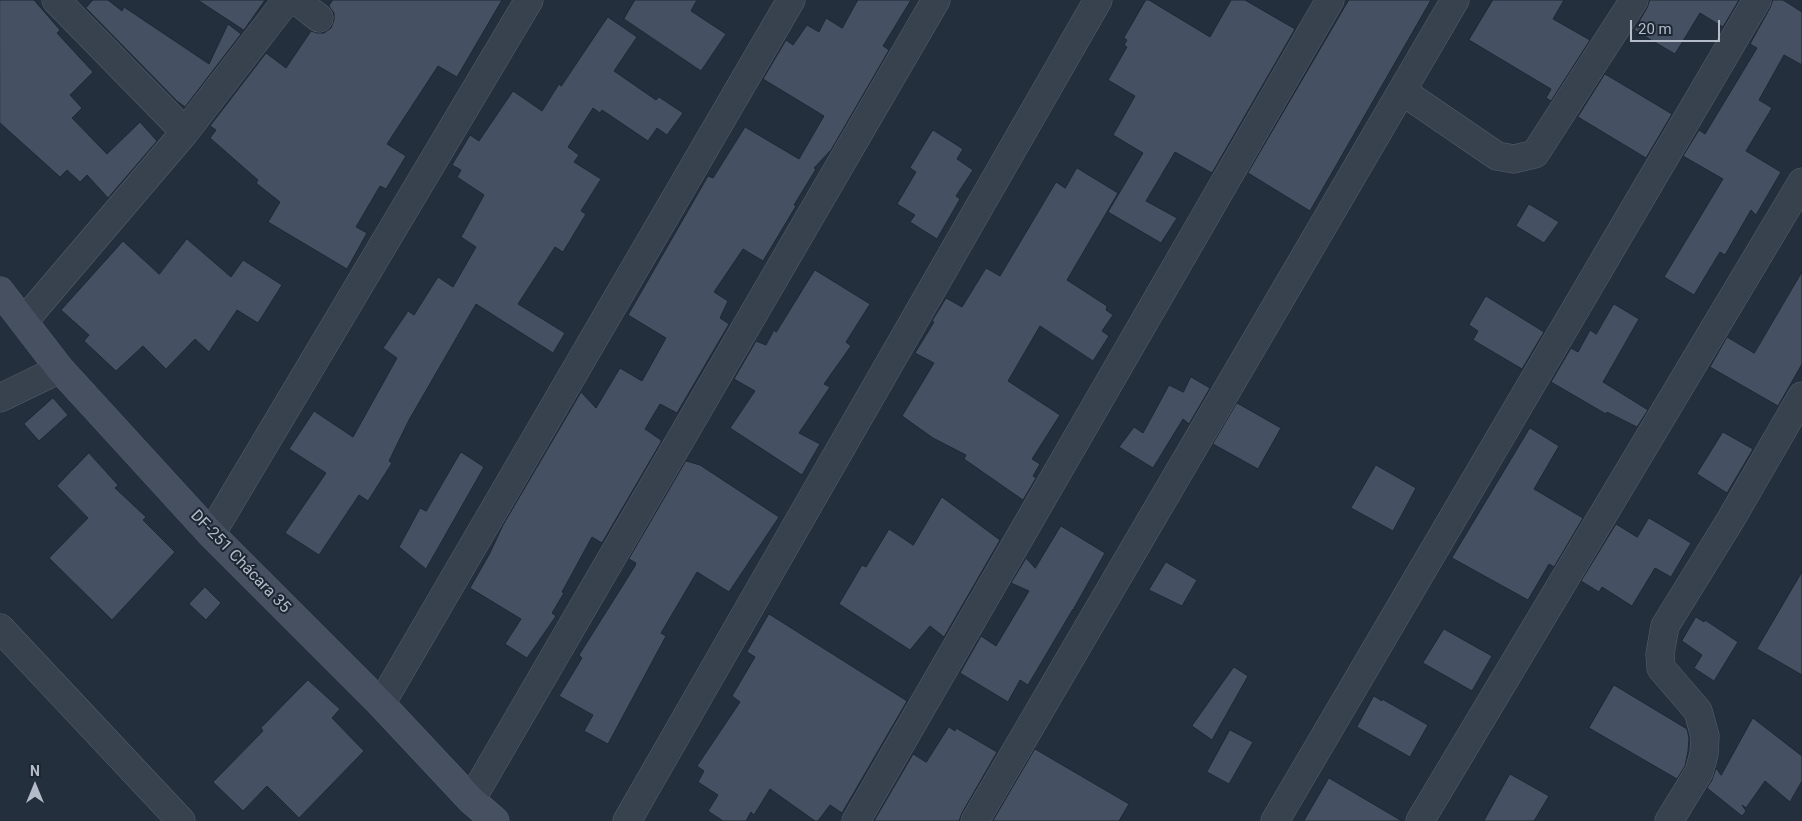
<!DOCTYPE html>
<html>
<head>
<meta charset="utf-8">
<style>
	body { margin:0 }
	#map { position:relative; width:1802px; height:821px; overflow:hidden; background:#242f3e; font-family:Roboto,sans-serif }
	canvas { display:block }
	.north { position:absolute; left:10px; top:761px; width:50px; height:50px; -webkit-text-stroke:4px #1d2633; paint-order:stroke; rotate:0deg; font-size:14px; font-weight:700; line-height:20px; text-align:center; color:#b4bcc9 }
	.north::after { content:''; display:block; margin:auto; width:18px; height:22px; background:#b4bcc9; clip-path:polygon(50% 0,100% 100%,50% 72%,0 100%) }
	.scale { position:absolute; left:1630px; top:20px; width:90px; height:22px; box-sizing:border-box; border:2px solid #b4bcc9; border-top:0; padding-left:6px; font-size:15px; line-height:18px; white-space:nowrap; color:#b4bcc9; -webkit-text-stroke:4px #1d2633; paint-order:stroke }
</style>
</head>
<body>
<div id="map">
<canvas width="1802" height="821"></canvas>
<div class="north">N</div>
<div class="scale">20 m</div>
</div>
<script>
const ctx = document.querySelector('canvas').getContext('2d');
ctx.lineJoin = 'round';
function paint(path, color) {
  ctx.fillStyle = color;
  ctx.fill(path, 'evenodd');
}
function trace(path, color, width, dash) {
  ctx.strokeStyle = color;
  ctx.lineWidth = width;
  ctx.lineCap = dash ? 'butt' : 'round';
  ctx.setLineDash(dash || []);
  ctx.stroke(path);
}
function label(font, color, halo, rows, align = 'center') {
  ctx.font = font + ' Roboto,sans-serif';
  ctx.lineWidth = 4;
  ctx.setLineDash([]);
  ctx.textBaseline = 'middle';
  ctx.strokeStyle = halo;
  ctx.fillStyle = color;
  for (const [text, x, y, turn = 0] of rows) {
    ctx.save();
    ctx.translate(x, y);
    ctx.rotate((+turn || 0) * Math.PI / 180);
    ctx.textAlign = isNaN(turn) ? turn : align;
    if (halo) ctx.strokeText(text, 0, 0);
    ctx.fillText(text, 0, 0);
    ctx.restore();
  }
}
const building = new Path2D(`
	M0,0H34L60,30L57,33L93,72L70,95L82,108L72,118L107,154L140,122L157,141L108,198L87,175L80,182L67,170L60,177L0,123Z
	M93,0H108L122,11L124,7L209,64L228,24L241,34L185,107L177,101L86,8Z
	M198,0H265L244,30Z
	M333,0H502L457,77L438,66L387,144L406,156L386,189L380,186L356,227L367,233L347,269L268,222L280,202L256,183L258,180L210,138L216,130L210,126L266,53L286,68L311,31L317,33H324L331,28L334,20V13L329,6Z
	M635,0H697L691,11L726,34L701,71L624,19Z
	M858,0H911L883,46L889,50L831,150L814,168L816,169L794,205L796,206L763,261L743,249L714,292L728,301L720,318L729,324L677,413L660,404L645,429L661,440V442L602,543L592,537L562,592L564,593L552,613L556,616L527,658L505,644L521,619L470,588L490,553L503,525L581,392L596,408L620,368L642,381L666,338L628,315L708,176L713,178L745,127L799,159L824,116L763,79L786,40L793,45L807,25L819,32L826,18L842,28Z
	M1146,0H1149L1210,37L1231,0H1245L1295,29L1212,173L1175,152L1146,201L1177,218L1161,243L1108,212L1143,153L1113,135L1135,96L1108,80L1127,47L1124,45L1127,40L1124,38Z
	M1349,0H1431L1310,211L1248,173Z
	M1493,0H1564L1553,19L1590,40L1551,101L1546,98L1551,89L1469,40Z
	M1650,0H1739L1723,27L1700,13L1675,54L1634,30L1647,8Z
	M1773,0H1783L1802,12V65L1784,55L1759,100L1772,108L1746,151L1781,172L1756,215L1751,210L1725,255L1720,252L1694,295L1664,277L1723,179L1683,156L1699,130L1705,134L1757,48L1750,44L1770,8Z
	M608,17L637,37L614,71L656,100L659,97L683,113L667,135L657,128L648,141L602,110L600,113L593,108L568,147L579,155L574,162L601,179L581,211L586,214L563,252L555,247L518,304L565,333L553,353L476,304L409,420L389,461L392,463L368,501L359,495L319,555L285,533L326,473L289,449L314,411L353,437L397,358L383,348L408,311L414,315L438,277L453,287L476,247L461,237L484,195L457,177L461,170L452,165L470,135L479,141L513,91L542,111L559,84L561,86Z
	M1605,74L1672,114L1646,158L1578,117Z
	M933,130L963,149L957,159L973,170L956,196L960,199L937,239L910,222L915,215L897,204L916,172L910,168Z
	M1077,168L1118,193L1067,280L1107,306L1106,310L1113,315L1102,331L1109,336L1093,361L1040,326L1008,381L1060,415L1032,459L1040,464L1033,476L1036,478L1023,500L964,459L966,455L933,438L902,416L934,363L915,353L934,322L932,321L946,298L962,307L986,268L1000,276L1056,182L1065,188Z
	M1529,204L1559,222L1544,243L1516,226Z
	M187,239L231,277L243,260L282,285L258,323L237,310L209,352L195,339L166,369L143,346L116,371L84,341L89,335L61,310L123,241L159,274Z
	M815,270L870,304L846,342L851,346L824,384L830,387L799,433L820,444L802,475L730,428L755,391L734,379L756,341L766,345L774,330L776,332Z
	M1802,272V364L1778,406L1710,367L1727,337L1754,353Z
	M1486,296L1544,332L1522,369L1473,340L1478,331L1469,325Z
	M1614,304L1639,319L1603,382L1648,410L1637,427L1607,412L1606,414L1551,382L1571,348L1578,352L1590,330L1596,334Z
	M1191,377L1210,388L1189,424L1183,419L1153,468L1119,447L1134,427L1143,433L1169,385L1183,392Z
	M53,398L68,415L39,441L24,424Z
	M1237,403L1281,428L1258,469L1213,444Z
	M1530,428L1559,446L1534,489L1583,518L1554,567L1549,564L1528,600L1452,558Z
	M1723,432L1753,449L1727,493L1697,474Z
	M461,452L484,467L426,569L399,547L420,508L426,511Z
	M89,453L118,485L115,488L146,517L143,520L175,552L112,620L49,558L88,518L57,486Z
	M686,461L700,465L779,517L729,592L697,572L661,633L666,636L608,744L584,731L593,715L559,696L582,658L579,655L635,566L636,563L629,559Z
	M1376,465L1416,488L1393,531L1351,508Z
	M942,497L1000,540L944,637L930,626L910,650L839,604L862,565L866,567L889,529L913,545Z
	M1649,518L1691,543L1671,577L1655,568L1632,606L1602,587L1599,592L1581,581L1616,524L1637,537Z
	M1061,526L1105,553L1074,608L1076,610L1073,609L1028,685L1020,680L1008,702L960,673L981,636L996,646L1029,591L1011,583L1026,558L1035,568Z
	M1166,562L1197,580L1182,606L1149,590Z
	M1802,572V675L1757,649Z
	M205,587L221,603L206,620L189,604Z
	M769,614L907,701L842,813L830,805L818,821H815L770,789L754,815L751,812L746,821H723L708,811L718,795L698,782L704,771L697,766L740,702L732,696L755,657L747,652Z
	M1696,617L1704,622L1705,620L1738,642L1714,681L1694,668L1702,655L1682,641Z
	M1444,629L1492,656L1472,691L1423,663Z
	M1234,667L1248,676L1212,740L1192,726Z
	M308,680L340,709L332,718L364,751L299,818L267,786L243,811L213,782L263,731L261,728Z
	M1614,685L1687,729L1689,738L1688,751L1685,766L1677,779L1589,728Z
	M1374,696L1382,701V699L1428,725L1410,757L1357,727Z
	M1753,718L1802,756V781L1790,802L1765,781L1746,808L1742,805L1746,811L1742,816L1707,788L1712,780L1716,768L1721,775Z
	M949,727L955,731L956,728L997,752L962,813L959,821H874L913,754L926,762Z
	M1230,730L1253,742L1229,784L1207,772Z
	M1035,749L1129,804L1119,821H993Z
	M1510,774L1549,796L1534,821H1484Z
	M1329,778L1402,821H1304Z`);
const street = new Path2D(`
	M56,0L185,132
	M296,0L319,18
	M1402,91L1497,156L1514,159L1535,154L1634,0
	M24,321L185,132L287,0
	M0,398L60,369
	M211,534L529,0
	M0,628L181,821
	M381,704L791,0
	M471,800L936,0
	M627,821L1098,0
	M856,821L1330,0
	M975,821L1455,0
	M1275,821L1757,0
	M1420,821L1802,182
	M1669,821L1699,772L1704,754L1705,736L1698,711L1661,668L1660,654L1665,626L1731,519L1802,396`);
const secondary = new Path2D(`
	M0,291L60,369L211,534L381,704L471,800L495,821`);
const streetNames = [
	["DF-251 Chácara 35",240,562,46]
];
paint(building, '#455162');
trace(building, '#1f2835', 1);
trace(street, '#565f6c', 29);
trace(secondary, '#565f6c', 29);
trace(street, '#38414e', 28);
trace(secondary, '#465061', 28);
label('16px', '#b4bcc9', '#1d2633', streetNames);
</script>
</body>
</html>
